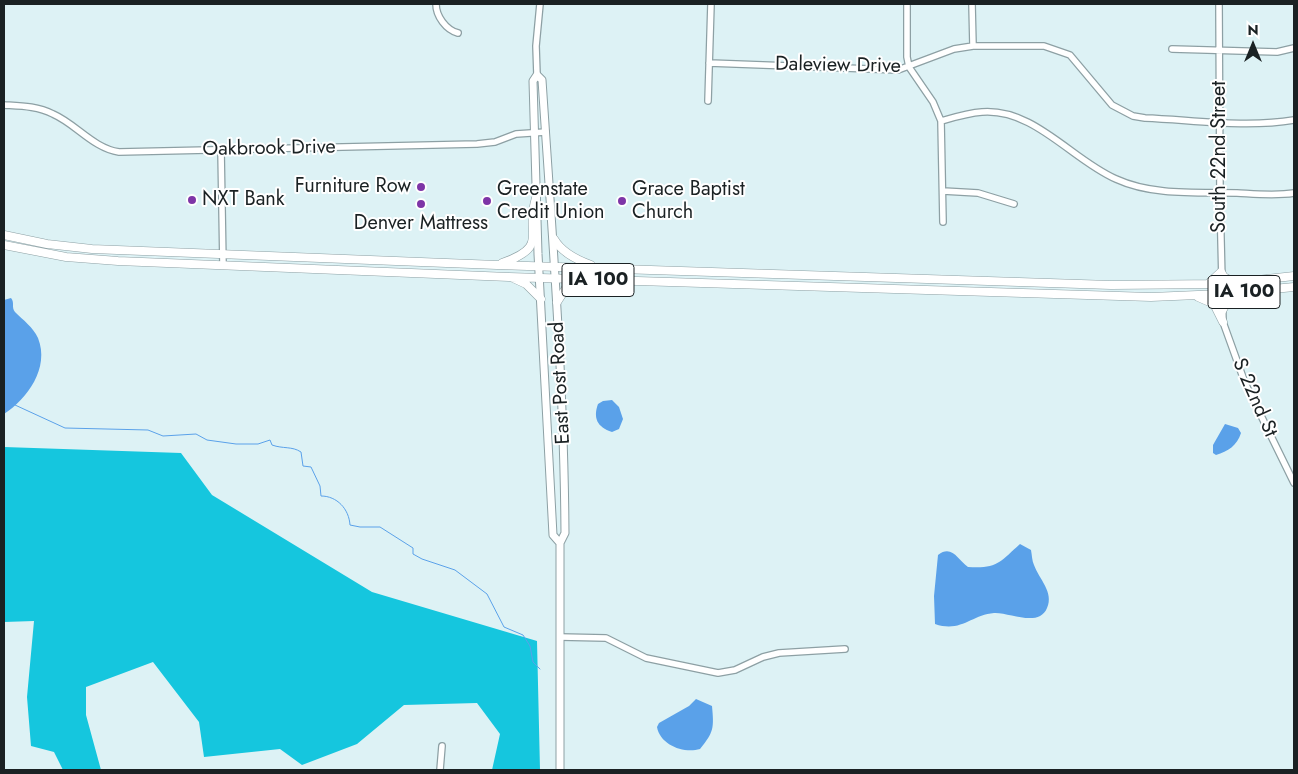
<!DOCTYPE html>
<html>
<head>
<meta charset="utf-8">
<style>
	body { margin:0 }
	#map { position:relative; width:1298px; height:774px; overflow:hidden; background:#ddf2f5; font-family:Jost,sans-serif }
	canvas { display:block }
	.frame { position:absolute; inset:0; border:5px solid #1a2123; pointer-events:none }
	.north { position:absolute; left:1228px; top:20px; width:50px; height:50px; -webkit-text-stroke:4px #fff; paint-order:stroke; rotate:0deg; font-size:14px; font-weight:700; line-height:20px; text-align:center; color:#1a2123 }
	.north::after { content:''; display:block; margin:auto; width:18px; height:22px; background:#1a2123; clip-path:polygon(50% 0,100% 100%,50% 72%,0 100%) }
</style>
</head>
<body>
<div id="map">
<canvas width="1298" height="774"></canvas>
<div class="frame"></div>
<div class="north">N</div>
</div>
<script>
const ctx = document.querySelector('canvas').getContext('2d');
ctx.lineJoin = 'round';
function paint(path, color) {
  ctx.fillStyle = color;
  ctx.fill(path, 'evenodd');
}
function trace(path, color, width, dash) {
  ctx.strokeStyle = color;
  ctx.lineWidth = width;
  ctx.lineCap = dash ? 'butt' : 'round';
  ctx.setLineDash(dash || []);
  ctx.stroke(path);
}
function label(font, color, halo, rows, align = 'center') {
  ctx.font = font + ' Jost,sans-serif';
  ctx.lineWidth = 4;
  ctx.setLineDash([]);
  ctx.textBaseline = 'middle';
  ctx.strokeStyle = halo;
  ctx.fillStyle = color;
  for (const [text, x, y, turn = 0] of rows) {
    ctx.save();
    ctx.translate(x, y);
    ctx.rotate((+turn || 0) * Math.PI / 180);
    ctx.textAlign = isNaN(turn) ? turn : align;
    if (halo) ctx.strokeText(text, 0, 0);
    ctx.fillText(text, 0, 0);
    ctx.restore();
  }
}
const forest = new Path2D(`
	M4,447L181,453L212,495L372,592L537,641L540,770H492L500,734L477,703L404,705L357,744L302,765L280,749L204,757L199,722L153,662L86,687V715L101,770H63L54,752L31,746L27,697L34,621L4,622Z`);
const water = new Path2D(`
	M11,298C15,303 11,307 15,312C23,320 33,327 38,338C50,368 27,399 4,414V300Z
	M612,400L619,407L623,419L619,429L612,432C597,427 593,418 598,404L603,401Z
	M1225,424L1238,428L1241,433C1237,446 1228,451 1216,455L1213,453V445Z
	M1020,544L1031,550C1032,555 1032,561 1034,565C1039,579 1054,592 1047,608C1039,628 1009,612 994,613C971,615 961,633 935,624L934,596L938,555C952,544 958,560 968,567C997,569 1000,562 1020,544Z
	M696,699L712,706C714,728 714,732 700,749C684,754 660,745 657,727L659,723L689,706Z`);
const stream = new Path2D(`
	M15,405L65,428L148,430L163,436L196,434L207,440L236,444H258L270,440L272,445C283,449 292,446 301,452L303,466L311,467L320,486L321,496C337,496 349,509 350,525L360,527H380L413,548V554L422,559L455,570L487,594L504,627L523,635L530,646L533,662L540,669`);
const minor = new Path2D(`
	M436,4C436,16 446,30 458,33
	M907,4V57L909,67L933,102L941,121L943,222
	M972,4L973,46
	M1219,4L1220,199L1223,322L1245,383L1294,483
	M1172,49L1277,52L1294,48
	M709,63L898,70L954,49L973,46H1044L1070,55L1112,105L1133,116L1145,118C1194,120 1246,128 1294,120
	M537,75L536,46L540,4
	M708,101L711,4
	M4,105C21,106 37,106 53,114C76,124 93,148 119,152L477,144L495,142L516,134L546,132
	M941,121C955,117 968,113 982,112C1034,108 1072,160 1116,179C1153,196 1198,192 1237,193C1256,194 1276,196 1294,193
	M221,150L223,265
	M943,191L978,193L1014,204
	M560,637L606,638L646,658L718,673L735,670L763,657L779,653L845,649
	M440,770L442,746`);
const major = new Path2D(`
	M560,543L553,535L538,254L533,81L537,75L542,80C552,231 564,382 565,533L560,543V770`);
const highway = new Path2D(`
	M4,235L47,244L92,249L497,265L1111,285L1221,284L1294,276
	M554,239C562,253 577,260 591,265
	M4,245L66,257L118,261L509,277L1151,297L1221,294L1294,287
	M502,263C551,246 524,234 536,198
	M513,278L526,284L541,299
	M1208,284L1221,272L1224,277L1233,282
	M1198,297L1214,304L1223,322
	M557,302L568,285L577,280
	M1222,311L1226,304L1237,294`);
const markers = [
	[421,187,5,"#7e35a7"],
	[192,200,5,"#7e35a7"],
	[487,201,5,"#7e35a7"],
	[622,201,5,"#7e35a7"],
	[421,204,5,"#7e35a7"]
];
const shields = [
	[598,280,72],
	[1244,292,72]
];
const shieldNames = [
	["IA 100",598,280],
	["IA 100",1244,292]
];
const streetNames = [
	["Daleview Drive",838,66,1],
	["Oakbrook Drive",269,149,-1],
	["South 22nd Street",1220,157,-90],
	["East Post Road",561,383,-93],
	["S 22nd St",1254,398,66]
];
const poiNames = [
	["Furniture Row",411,187,"right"],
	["Greenstate",497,190],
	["Credit Union",497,213],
	["Grace Baptist",632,190],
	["Church",632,213],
	["NXT Bank",202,200],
	["Denver Mattress",421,224,"center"]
];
paint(forest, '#15c6de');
paint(water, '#5aa1e9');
trace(stream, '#5aa1e9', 1);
trace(minor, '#8da0a4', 8);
trace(major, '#8da0a4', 9);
trace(highway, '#8da0a4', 9);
trace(minor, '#fff', 5.5);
trace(major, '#fff', 7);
trace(highway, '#fff', 8);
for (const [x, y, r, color] of markers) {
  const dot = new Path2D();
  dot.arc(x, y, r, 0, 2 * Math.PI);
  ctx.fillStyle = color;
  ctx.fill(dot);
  trace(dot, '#fff', 2);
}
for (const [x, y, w] of shields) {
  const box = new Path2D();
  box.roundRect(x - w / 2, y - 16.5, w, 33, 4);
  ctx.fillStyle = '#fff';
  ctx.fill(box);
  trace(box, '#1a2123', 1);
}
label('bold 19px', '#1a2123', null, shieldNames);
label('20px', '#1a2123', '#fff', streetNames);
label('20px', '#1a2123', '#fff', poiNames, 'left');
</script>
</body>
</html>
